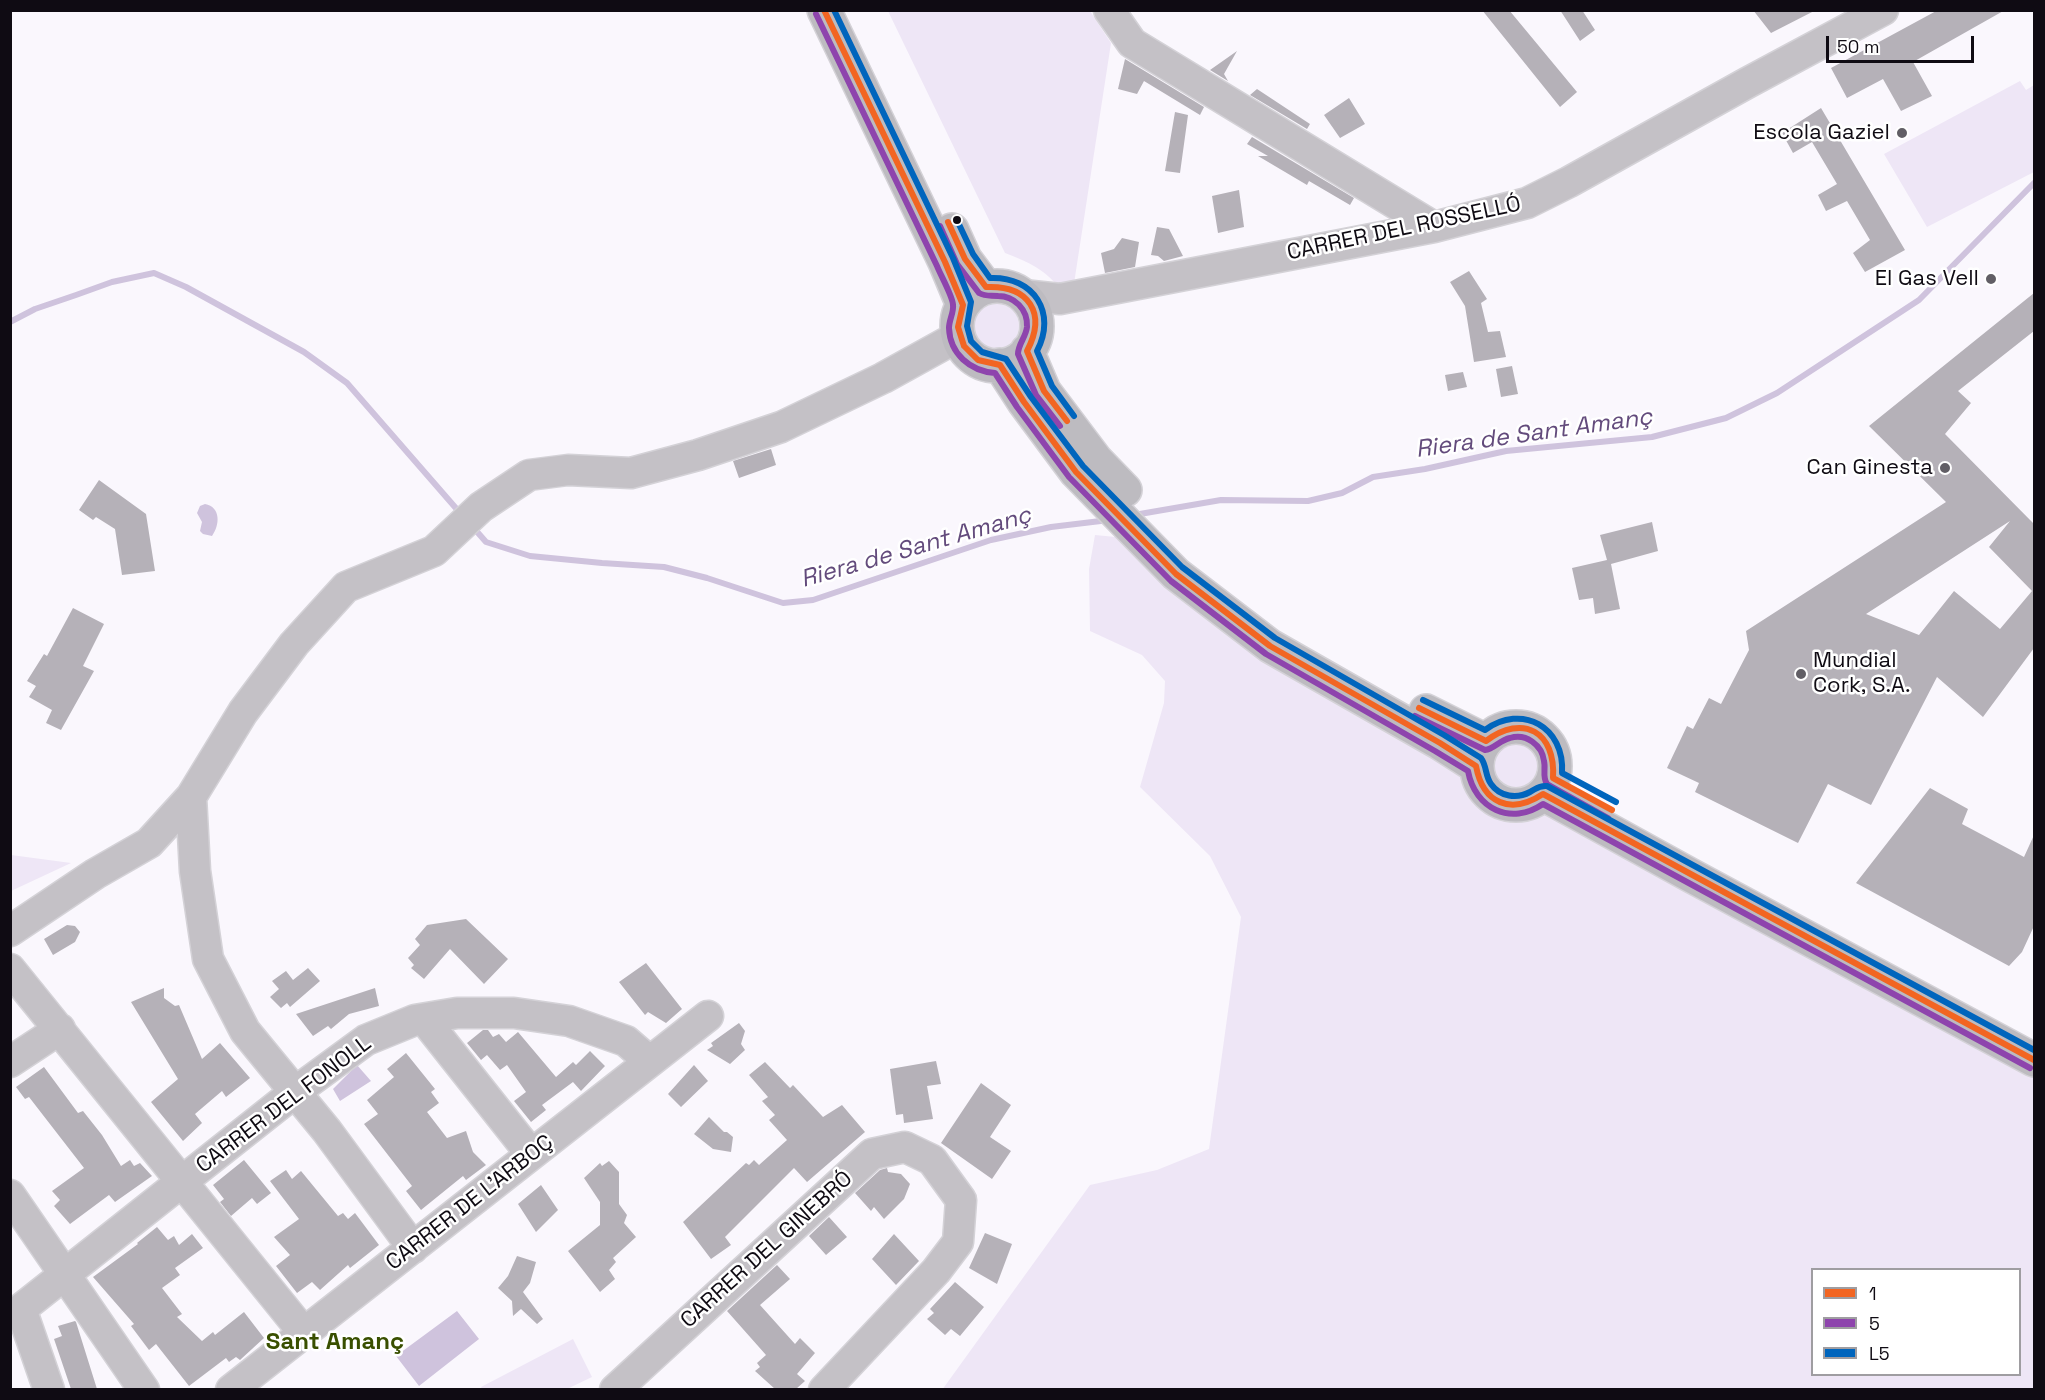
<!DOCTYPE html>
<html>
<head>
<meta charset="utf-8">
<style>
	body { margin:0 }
	#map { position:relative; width:2045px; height:1400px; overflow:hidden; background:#faf7fd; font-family:"Space Grotesk",sans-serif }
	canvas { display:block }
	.frame { position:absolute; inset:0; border:12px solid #0f0b13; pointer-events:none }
	.legend { position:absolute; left:1811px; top:1268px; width:210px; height:108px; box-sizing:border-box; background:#fff; border:2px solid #9f9da1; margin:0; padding:8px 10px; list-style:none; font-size:18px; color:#0f0b13 }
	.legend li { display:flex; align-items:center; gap:12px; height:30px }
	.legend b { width:30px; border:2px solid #9f9da1 }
	.scale { position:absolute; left:1826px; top:36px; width:148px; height:27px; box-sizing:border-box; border:3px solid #0f0b13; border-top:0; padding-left:8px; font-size:18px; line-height:21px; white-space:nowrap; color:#0f0b13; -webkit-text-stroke:4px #fff; paint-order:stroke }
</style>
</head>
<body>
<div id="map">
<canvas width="2045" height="1400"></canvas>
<div class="frame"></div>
<ul class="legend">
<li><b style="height:8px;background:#f26522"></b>1</li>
<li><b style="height:8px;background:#8e44ad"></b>5</li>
<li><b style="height:8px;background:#0065bd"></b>L5</li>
</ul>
<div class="scale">50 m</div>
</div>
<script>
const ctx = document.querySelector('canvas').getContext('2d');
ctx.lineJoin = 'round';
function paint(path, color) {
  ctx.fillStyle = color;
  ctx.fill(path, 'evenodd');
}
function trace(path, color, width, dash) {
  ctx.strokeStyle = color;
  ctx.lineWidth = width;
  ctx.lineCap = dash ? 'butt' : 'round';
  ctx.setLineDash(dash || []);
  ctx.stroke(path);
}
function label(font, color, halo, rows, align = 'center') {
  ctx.font = font + ' "Space Grotesk",sans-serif';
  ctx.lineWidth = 5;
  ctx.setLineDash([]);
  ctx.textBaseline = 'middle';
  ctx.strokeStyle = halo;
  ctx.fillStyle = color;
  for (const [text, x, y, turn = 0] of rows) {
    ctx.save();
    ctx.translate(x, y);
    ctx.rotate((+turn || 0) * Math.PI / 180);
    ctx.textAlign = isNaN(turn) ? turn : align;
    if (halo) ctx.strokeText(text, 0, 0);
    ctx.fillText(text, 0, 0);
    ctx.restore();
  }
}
const green = new Path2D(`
	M888,11H1090L1111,43L1073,290L1062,291C1045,269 1030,263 1005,253Z
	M2020,81L2026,90L2034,85V172L1927,227L1884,154Z
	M971 326a24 24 0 1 1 48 0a24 24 0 1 1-48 0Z
	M1095,535L1126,538L1456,761L1483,803L1506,814L1532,812L1554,815L2034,1075V1389L942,1390L1090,1185L1157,1170L1209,1149L1241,917L1210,856L1140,787L1164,703L1165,681L1142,655L1090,631L1089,569ZM1812,1270H2020V1374H1812Z
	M1491 766a25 25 0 1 1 50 0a25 25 0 1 1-50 0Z
	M11,855L71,863L11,891Z
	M573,1339L592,1377L567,1389H482L481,1387Z`);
const water = new Path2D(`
	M205,504C221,507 220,525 212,536L203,534L200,531L202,522L197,513L200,506Z
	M357,1065L371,1081L340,1101L333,1089Z
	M457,1311L479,1339L419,1386L396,1356Z`);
const stream = new Path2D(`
	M10,322L35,309L76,295L112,282L154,273L186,287L304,352L347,383L461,514
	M1134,515L1221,500L1308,501L1342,493L1373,477L1425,469L1506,451L1652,437L1726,418L1777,393L1919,300L2034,183
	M472,526L486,542L530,556L602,563L664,567L707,578L783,603L813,600L991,540L1051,527L1109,520`);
const building = new Path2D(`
	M1482,10H1509L1577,92L1560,107Z
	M1560,10H1582L1595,30L1580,41Z
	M1753,10H1816L1771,33Z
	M1938,10H2005L1913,62L1932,96L1901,111L1883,79L1847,98L1831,68Z
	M1237,51L1224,74L1228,81L1210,70Z
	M1125,59L1204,107L1200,115L1144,81L1137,94L1118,89Z
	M1257,89L1310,124L1307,129L1250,95Z
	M1349,98L1365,124L1340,138L1324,115Z
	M1821,108L1905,250L1865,272L1853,253L1870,240L1847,201L1826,211L1818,195L1837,184L1812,142L1793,153L1782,133Z
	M1175,112L1188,115L1180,173L1165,171Z
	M1252,137L1354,198L1350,205L1309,181L1307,185L1258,156H1268L1247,144Z
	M1239,190L1244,227L1218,233L1212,196Z
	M1157,227L1169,229L1183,256L1164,261L1158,256L1151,255Z
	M1122,238L1139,242L1135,267L1105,273L1101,253L1114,249Z
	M1469,271L1487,299L1481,303L1488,332L1500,331L1506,357L1474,362L1465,306L1450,282Z
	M2034,293V331L1958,391L1971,403L1945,434L2034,524V648L1983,717L1937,677L1871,805L1828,784L1798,843L1695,792L1699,783L1667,768L1687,726L1693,729L1709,698L1721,704L1749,650L1746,631L1946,502L1869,426ZM2010,521L1989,547L2032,591L2000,629L1954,591L1919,635L1866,614Z
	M1512,366L1518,394L1501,397L1496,369Z
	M1463,372L1467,387L1448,391L1445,375Z
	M771,449L776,465L739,478L733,461Z
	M99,480L146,514L155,571L122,575L115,529L96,517L93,520L79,510Z
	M1652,522L1658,551L1611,564L1620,609L1595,614L1593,598L1579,600L1572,568L1607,560L1600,535Z
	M73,608L104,624L83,666L94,671L61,730L46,723L52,710L29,697L36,686L27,681L44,654L47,656Z
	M1930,788L1968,809L1962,824L2024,857L2034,835V926L2022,952L2009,966L1856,883Z
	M466,919L508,959L484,984L450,949L424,979L411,968L414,965L408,958L420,945L415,939L427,925Z
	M67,925L75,926L80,932L75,942L53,955L44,939Z
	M646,963L682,1009L666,1023L648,1012L645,1015L619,982Z
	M308,968L320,981L290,1007L287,1003L281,1008L270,997L279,989L272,981L286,971L293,980Z
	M164,988V998L175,1006L179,1005L202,1059L220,1043L250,1078L226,1097L222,1091L195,1114L202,1123L183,1141L151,1102L178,1079L131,1002Z
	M375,988L379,1006L349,1014L331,1029L328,1026L313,1036L296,1014Z
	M739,1023L745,1031L741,1044L745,1050L730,1064L707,1050L713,1046L711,1043Z
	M483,1030H488L493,1037L499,1034L506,1042L518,1032L556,1077L573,1062L576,1065L590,1051L605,1066L581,1091L573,1082L542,1105L546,1110L531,1122L514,1101L526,1092L507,1065L500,1070L487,1055L481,1060L467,1043Z
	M406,1053L435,1089L431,1092L439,1103L427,1112L447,1138L466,1131L473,1152L486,1165L466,1180L463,1176L421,1210L406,1191L412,1186L364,1124L378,1114L367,1100L394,1077L387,1069Z
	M936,1061L941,1084L927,1086L933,1119L904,1123L903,1114L896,1115L890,1069Z
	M765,1062L790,1088L793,1085L823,1117L842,1105L865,1132L807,1182L794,1168L725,1237L731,1245L711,1259L683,1222L746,1163L749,1165L754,1160L759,1165L787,1140L769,1120L775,1115L762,1101L768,1097L749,1075Z
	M694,1065L708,1081L681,1107L668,1094Z
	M44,1067L78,1113L83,1111L102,1135L121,1166L130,1160L134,1166L140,1163L152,1176L115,1202L109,1195L70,1224L54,1206L60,1200L52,1191L84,1168L29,1097L25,1099L16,1087Z
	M981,1083L1011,1105L990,1137L1011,1151L992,1179L941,1143Z
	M709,1117L724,1132H727L733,1137L731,1152L713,1149L694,1134Z
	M244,1160L271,1193L257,1204L252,1198L231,1216L220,1202L224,1199L213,1185Z
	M609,1161L619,1172V1204L627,1215L624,1223L636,1237L613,1258L616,1262L609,1270L615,1279L600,1292L568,1251L600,1225V1202L584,1178L600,1163L602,1166Z
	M887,1168L888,1172L901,1174L910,1184L904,1199L884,1219L874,1207L871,1211L855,1193L880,1170Z
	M286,1170L292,1179L301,1171L338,1216L343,1213L348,1219L355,1213L379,1245L350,1268L348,1265L320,1290L312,1282L297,1293L276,1266L290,1255L274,1237L299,1219L270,1181Z
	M541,1185L558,1210L536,1232L518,1204Z
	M829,1217L847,1237L826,1255L809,1236Z
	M157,1227L168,1240L174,1236L179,1245L192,1234L203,1248L175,1268L180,1275L162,1288L182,1314L177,1317L202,1341L213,1332L215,1335L244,1312L264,1338L240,1360L236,1357L229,1362L226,1358L189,1386L156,1344L149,1350L131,1326L134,1324L93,1277L138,1244L137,1243Z
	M985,1233L1012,1244L997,1284L969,1268Z
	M894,1234L919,1261L896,1285L872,1259Z
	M517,1256L536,1262L530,1283L523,1292L543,1319L537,1324L521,1309L513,1316L512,1301L498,1288L508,1276Z
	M777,1265L790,1279L760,1305L795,1344L800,1338L815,1353L797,1374L805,1381L796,1389H775L755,1371L760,1367L757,1363L766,1355L727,1311Z
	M955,1282L984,1307L960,1336L951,1329L945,1335L927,1319L934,1313L930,1309Z
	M75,1321L76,1322L97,1389H71L54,1339L62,1336L58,1326Z`);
const minor = new Path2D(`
	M1109,10L1132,43L1434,227
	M1023,295L1060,299L1434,227L1527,203L1569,182L1747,83L1883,10
	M191,797L195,871L208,959L245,1031L327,1131L413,1248
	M10,931L95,874L149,843L191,797L243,712L294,644L346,587L434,551L481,507L529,475L568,470L631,473L698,455L781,427L883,378L959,336
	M10,969L304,1333
	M424,1019L531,1154
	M10,1062L60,1029
	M10,1195L144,1390
	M49,1390L21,1309L295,1092L366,1040L415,1020L457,1013H514L569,1021L626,1041L649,1061
	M231,1390L708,1016
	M615,1390L872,1154L905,1147L932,1160L961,1200L958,1242L936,1271L824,1390`);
const major = new Path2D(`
	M824,10L945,262L963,305
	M952,230L965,259L986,287
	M957 326a40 40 0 1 1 80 0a40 40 0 1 1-80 0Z
	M1027,351L1044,391L1096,460L1125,490
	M1000,365L1024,402L1076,472L1176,574L1270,646L1440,743L1476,766
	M1426,711L1486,741
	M1477 766a39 39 0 1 1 78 0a39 39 0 1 1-78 0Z
	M1543,794L1690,875L2034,1060`);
const bus1 = new Path2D(`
	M824,10L945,262L963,305L958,327L964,346L978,360L1000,365L1024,402L1076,472L1176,574L1270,646L1440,743L1476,766C1483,804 1511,815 1543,794L2034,1060
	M948,222L965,259L986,287C1029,285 1047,313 1027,351L1044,391L1067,421
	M1419,708L1486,741C1523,713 1556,732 1553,778L1612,810`);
const bus2 = new Path2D(`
	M816,14L937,266C940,274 953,297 953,305C954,312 949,320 949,328C950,354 970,371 995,373L1017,407L1069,477L1171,581L1266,654L1435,751L1468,771C1475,809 1511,826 1543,804L2030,1068
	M940,226L957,264L979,293C986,297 991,295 998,296C1014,296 1028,309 1027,327C1026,337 1018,344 1018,354L1036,395L1060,426
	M1415,716L1485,750C1494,749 1500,740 1510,738C1526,733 1542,745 1544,761C1546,769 1542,777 1547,784L1608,818`);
const bus3 = new Path2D(`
	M834,10L953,258L971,302L967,326L971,341L982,352L1006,359L1031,397L1083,466L1182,567L1275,638L1444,735L1481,758C1487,766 1485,776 1491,784C1500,797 1517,799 1530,792C1536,789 1539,785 1547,786L2034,1050
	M956,218L973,254L990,278C1034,276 1057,313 1037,351L1052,386L1074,416
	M1423,700L1485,730C1522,703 1565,727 1562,773L1616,802`);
const markers = [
	[1902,133,6,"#615e65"],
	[957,220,5,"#0f0b13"],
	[1991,279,6,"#615e65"],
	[1945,468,6,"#615e65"],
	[1801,674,6,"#615e65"]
];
const poiNames = [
	["Escola Gaziel",1890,133],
	["El Gas Vell",1979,279],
	["Can Ginesta",1933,468],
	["Mundial",1813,661,"left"],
	["Cork, S.A.",1813,686,"left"]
];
const streetNames = [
	["CARRER DEL ROSSELLÓ",1404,229,-12],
	["CARRER DEL FONOLL",284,1105,-37],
	["CARRER DE L'ARBOÇ",470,1203,-38],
	["CARRER DEL GINEBRÓ",767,1250,-42]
];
const waterNames = [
	["Riera de Sant Amanç",1534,434,-8],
	["Riera de Sant Amanç",916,548,-16]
];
const neighbourhoodNames = [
	["Sant Amanç",335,1342]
];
paint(green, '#eee6f6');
paint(water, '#cfc3dd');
trace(stream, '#cfc3dd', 6);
paint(building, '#b5b1b8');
trace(minor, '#d4d2d7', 33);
trace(major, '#d4d2d7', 36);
trace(minor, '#c4c1c6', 30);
trace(major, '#bdbbc0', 33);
trace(bus1, '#f26522', 6);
trace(bus2, '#8e44ad', 6);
trace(bus3, '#0065bd', 6);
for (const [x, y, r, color] of markers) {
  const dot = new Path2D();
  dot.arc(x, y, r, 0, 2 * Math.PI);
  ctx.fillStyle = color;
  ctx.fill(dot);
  trace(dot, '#fff', 2);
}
label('22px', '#0f0b13', '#fff', poiNames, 'right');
label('22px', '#0f0b13', '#fff', streetNames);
label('italic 24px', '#634b7c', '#fff', waterNames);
label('bold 24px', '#394f00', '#fff', neighbourhoodNames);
</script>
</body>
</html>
